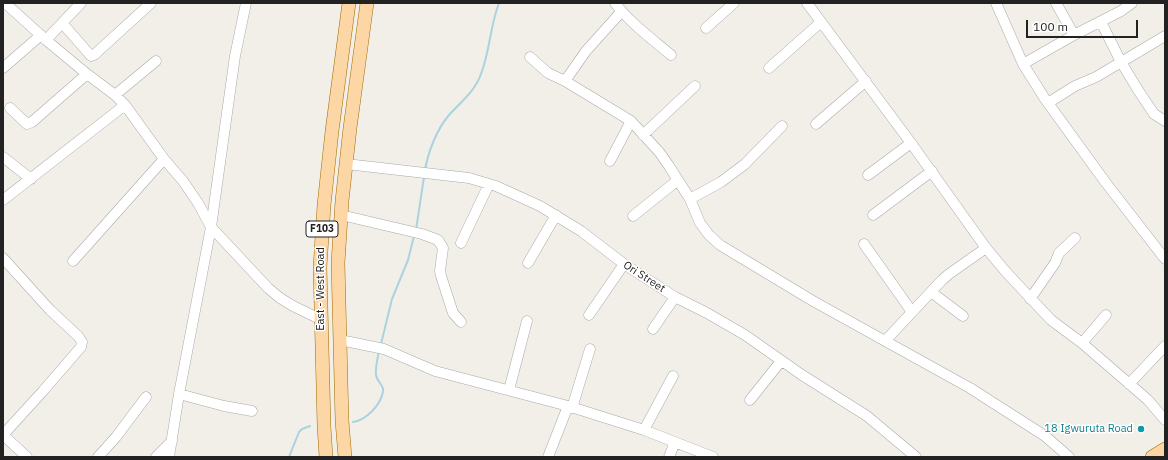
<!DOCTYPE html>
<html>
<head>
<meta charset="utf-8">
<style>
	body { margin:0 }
	#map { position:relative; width:1168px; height:460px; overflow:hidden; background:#f2efe9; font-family:"IBM Plex Sans",sans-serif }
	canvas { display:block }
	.frame { position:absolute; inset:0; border:4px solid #222; pointer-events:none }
	.scale { position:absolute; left:1026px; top:20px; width:112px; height:18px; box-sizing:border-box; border:2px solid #222; border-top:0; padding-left:5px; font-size:12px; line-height:14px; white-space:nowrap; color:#222; -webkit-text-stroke:3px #fff; paint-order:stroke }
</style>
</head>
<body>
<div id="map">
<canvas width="1168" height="460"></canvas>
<div class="frame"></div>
<div class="scale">100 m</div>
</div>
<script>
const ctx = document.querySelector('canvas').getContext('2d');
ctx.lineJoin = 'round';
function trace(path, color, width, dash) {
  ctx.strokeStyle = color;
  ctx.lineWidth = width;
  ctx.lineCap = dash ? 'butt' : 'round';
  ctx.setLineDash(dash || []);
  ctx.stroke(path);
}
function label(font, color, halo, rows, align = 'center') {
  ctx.font = font + ' "IBM Plex Sans",sans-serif';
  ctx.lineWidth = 3;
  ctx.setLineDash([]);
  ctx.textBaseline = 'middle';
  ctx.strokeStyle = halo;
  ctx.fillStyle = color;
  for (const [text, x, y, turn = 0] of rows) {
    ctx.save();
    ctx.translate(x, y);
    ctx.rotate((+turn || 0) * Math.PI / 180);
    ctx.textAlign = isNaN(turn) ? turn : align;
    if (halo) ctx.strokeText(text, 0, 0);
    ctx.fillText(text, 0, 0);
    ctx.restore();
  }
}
const stream = new Path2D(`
	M425,170C428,152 437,129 449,115C461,102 475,91 481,74C490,51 490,26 499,3
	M416,230L424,177
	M381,344L392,299L408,260L414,236
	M353,422C366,420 380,406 383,392C385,386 377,382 376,375C375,367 378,358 379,350
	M289,457L299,432L302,429L310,426`);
const minor = new Path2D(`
	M5,3L46,40L87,74L115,95L125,105L164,159L183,181L198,203L211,227L268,288L280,298L293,306L320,319
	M615,3C630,23 652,39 671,55
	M807,3L911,143L986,248L1006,272L1051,320L1082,343L1148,400L1165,420
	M996,3L1023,64L1045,99L1106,183L1165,259
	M1056,3L1074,35
	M1101,22L1121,62L1138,90L1154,114L1165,121
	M63,24L91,56L94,55L151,3
	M706,28L734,3
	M46,40L81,3
	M530,57L548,73L565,81L631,121L660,153L669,166L690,199L700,223L709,235L720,245L813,301L970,388L1045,436L1069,457
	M1023,64L1074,35L1121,11L1132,3
	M3,68L41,35
	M769,68L821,22
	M565,81L586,51L621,12
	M115,95L156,61
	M1048,103L1075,86L1096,77L1165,36
	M10,108L27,124L32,122L87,74
	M816,124L866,81
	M643,135L695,86
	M3,157L31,179
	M610,161L631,121
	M346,164L469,178L496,186L540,206L581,231L624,264L675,297L707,313L745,335L802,375L867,416L916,457
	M868,175L911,143
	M690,199L721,182L745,164L782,126
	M3,200L125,105
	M341,215L422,234L438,240L443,248L440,271L441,276L453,313L461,322
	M873,215L932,171
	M633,216L678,180
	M461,243L489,184
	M864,244L912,312
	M3,258L50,310L78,336L82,342L81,347L43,391L3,435
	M73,261L164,159
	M528,263L556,215
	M931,292L963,316
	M1030,299L1055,263L1059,253L1075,238
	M589,315L624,264
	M653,329L675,297
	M340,340L384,349L435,371L568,406L644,430L713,457
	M886,340L942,280L949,274L986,248
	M1082,343L1106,315
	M1129,384L1165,346
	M509,390L527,321
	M179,394L224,406L252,411
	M750,400L781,361
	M572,408L590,349
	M644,430L673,376
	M3,435L27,457
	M98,457L116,437L146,397
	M156,457L172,441
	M169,457L179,394L211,227L235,56L246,3
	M548,457L568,406
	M669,457L675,442`);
const major = new Path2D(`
	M326,457L324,426L320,267L324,205L332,131L349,3
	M345,457L342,421L338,263L342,201L350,128L367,3
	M1152,457L1165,449`);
const markers = [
	[1141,429,4,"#0f9aa8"]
];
const shields = [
	[322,229,32]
];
const shieldNames = [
	["F103",322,229]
];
const streetNames = [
	["Ori Street",644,277,33],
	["East - West Road",321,289,-90]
];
const cultureNames = [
	["18 Igwuruta Road",1133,429]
];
trace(stream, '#aad3df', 2);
trace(minor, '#a9a9a9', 11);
trace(major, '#a06b00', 14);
trace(minor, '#fff', 10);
trace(major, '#fcd6a4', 13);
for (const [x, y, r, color] of markers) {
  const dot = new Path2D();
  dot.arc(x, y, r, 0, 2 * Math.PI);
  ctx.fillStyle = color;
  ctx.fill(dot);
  trace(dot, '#fff', 1.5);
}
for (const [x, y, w] of shields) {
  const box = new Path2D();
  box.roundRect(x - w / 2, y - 8, w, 16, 3);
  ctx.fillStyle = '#fff';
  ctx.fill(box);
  trace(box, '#222', 1);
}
label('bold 10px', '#222', null, shieldNames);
label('11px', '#222', '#fff', streetNames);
label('11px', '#0d838f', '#fff', cultureNames, 'right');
</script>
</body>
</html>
